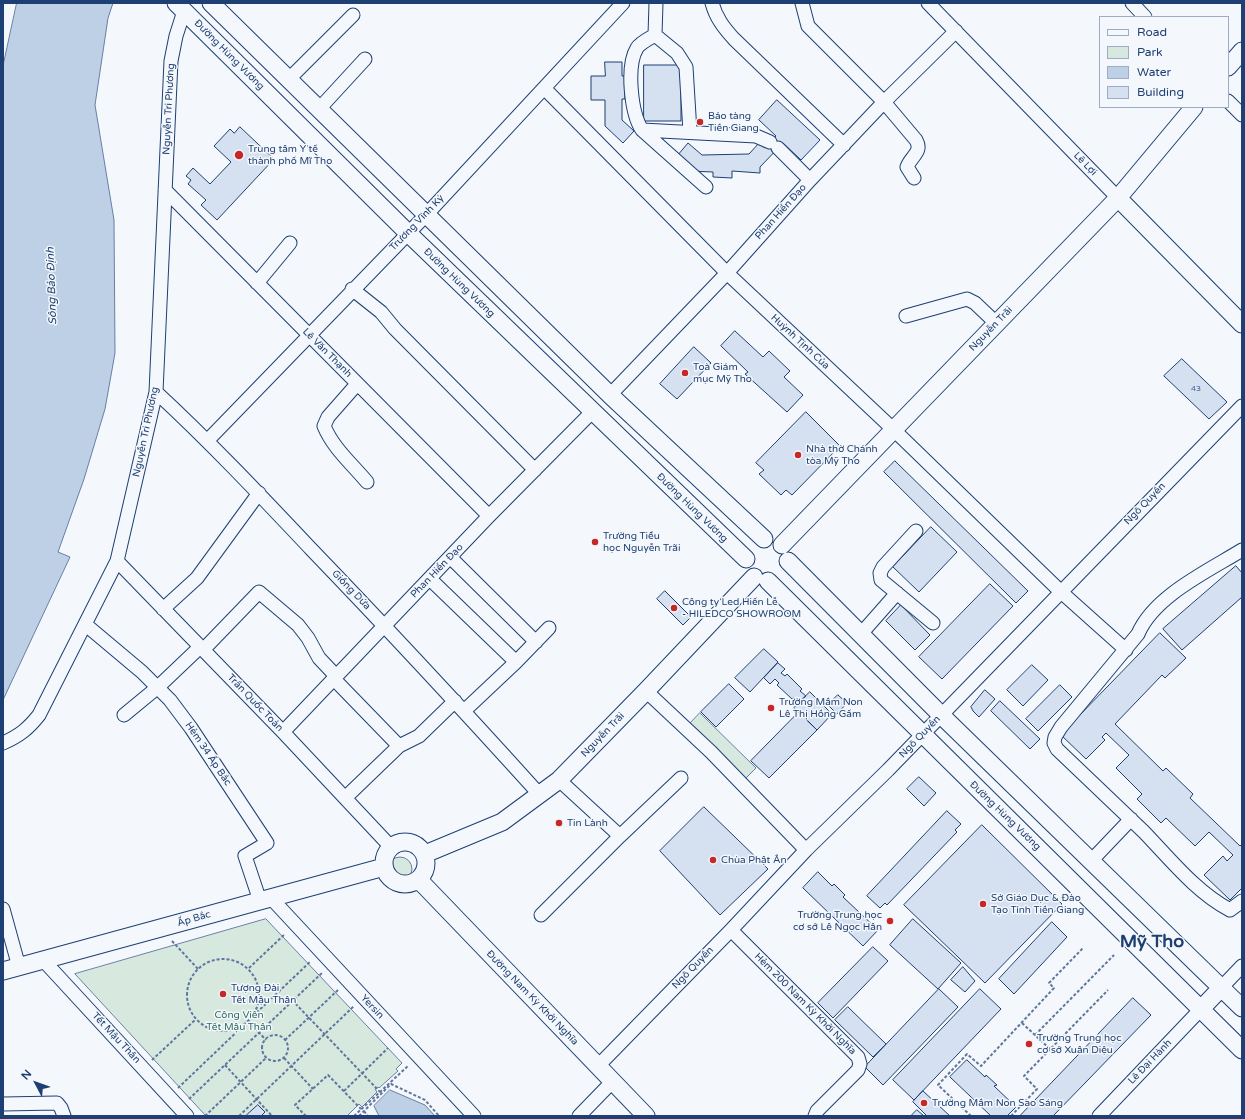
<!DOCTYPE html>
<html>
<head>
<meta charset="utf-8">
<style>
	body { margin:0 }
	#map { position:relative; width:1245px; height:1119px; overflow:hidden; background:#f4f7fb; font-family:"Varela Round",sans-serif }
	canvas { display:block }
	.frame { position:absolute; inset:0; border:4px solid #1d3f73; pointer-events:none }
	.legend { position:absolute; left:1099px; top:16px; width:130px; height:92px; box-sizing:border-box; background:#f4f7fb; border:1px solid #9eadc5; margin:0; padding:5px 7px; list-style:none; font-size:12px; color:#1d3f73 }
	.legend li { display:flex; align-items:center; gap:8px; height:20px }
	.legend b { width:20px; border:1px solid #9eadc5 }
	.north { position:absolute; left:16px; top:1063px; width:40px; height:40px; -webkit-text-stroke:3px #f4f7fb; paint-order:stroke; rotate:311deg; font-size:11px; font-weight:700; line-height:16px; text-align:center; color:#1d3f73 }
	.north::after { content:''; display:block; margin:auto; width:14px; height:18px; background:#1d3f73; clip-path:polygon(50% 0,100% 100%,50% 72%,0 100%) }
</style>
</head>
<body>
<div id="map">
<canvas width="1245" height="1119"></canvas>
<div class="frame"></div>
<ul class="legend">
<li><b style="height:5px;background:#f4f7fb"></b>Road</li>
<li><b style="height:11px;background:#d7e8df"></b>Park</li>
<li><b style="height:11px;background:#bed0e5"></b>Water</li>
<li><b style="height:11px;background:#d5e0f0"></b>Building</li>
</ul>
<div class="north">N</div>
</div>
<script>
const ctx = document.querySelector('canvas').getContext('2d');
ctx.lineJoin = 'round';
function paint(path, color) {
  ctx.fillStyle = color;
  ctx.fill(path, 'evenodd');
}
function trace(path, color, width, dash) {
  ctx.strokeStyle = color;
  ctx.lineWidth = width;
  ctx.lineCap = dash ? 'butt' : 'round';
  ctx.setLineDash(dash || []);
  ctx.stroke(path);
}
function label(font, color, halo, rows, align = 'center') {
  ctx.font = font + ' "Varela Round",sans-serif';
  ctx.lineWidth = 3;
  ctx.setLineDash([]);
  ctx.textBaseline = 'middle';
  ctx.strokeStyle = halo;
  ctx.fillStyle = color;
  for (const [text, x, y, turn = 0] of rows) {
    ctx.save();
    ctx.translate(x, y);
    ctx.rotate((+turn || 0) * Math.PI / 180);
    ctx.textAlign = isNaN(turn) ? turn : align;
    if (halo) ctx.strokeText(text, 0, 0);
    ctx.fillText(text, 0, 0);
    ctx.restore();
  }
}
const green = new Path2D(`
	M700,713L756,768L739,785L684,730Z
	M388 869a12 12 0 1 1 24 0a12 12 0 1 1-24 0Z
	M266,919L402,1063L396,1069L398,1071L379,1088L378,1087L375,1089L377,1092L362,1107L359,1104L347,1116H206L75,974Z`);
const water = new Path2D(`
	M17,3H113L108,18L95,105L114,220L115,353L105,409L84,479L58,552L70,557L3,700V66Z
	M390,1090L425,1105L435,1116H379L374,1106Z`);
const building = new Path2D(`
	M605,62H622V76H625V99H622V120L634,131L623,143L605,126V100H591V76H605Z
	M644,65H681V121H644Z
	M777,100L820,140L801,160L783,143L760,167V173L732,171V178L713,177V172L689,171L677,156L688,143L702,155L749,154L759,143L765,148L776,136L759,120Z
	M240,127L274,159L217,220L201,205L206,200L188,184L191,180L186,176L193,168L210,184L231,162L214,146L230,129L234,133Z
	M735,331L763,357L769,351L790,371L784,377L803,395L787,412L745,374L748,372L721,346Z
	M694,347L711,363L677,399L660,384Z
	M1182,359L1227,402L1209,419L1164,376Z
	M806,412L840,446L792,495L786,490L781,495L759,474L764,470L756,463Z
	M895,461L1028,591L1016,603L884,472Z
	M931,527L957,552L919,592L893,567Z
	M1236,566L1242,573V597L1182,650L1163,629Z
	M990,584L1013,606L942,679L919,657Z
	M665,591L691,617L683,625L657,599Z
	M901,605L930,635L915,650L886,621Z
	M1160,633L1186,658L1165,678L1162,675L1115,724L1163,771L1166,768L1193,794L1190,798L1240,846L1242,844V888L1230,900L1204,875L1223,856L1227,861L1233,855L1209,832L1195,846L1166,818L1161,823L1137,799L1142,794L1116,768L1129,755L1106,733L1102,737L1105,740L1086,759L1061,735Z
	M764,649L778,662L750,692L735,678Z
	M778,663L785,669L781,673L785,676L787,674L802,689L800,691L806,696L799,702L794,697L792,699L777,685L779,683L775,679L770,684L764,678Z
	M1032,665L1048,680L1023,706L1007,690Z
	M729,684L744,699L716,727L701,712Z
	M1060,685L1072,697L1038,731L1026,719Z
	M985,690L995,699L979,717L973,711L971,707Z
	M810,692L832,714L817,730L794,708Z
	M838,695L847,703L837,714L828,705Z
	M1000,701L1040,739L1030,749L991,711Z
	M799,712L817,730L769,778L751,761Z
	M919,777L936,793L924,806L907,789Z
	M704,807L768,869L720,915L660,851Z
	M947,811L961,824L955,830L957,832L887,905L885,903L880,908L867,896Z
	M982,825L1062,904L985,983L904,905Z
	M818,872L832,886L834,884L845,895L843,897L878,930L863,946L803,888Z
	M913,919L961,963L938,989L890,945Z
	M1052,922L1067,937L1014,994L999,979Z
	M873,947L888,961L833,1018L818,1003Z
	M963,967L975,981L965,992L951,980Z
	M939,989L958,1007L883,1085L865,1067Z
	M980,989L1001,1009L914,1100L893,1080Z
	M1133,998L1151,1015L1053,1116H1020Z
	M848,1007L886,1044L873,1057L835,1020Z
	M967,1060L985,1077L986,1075L997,1085L994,1086L1016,1107L1007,1116H991L950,1077Z
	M923,1091L950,1116H927L913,1102Z
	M258,1105L265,1112L261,1116H248L247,1115Z
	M917,1110L924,1116H911Z`);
const path = new Path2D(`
	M172,941L198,969
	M187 995a36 36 0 1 1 72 0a36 36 0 1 1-72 0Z
	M249,968L285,934
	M292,1000L380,1092
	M253,1016L311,961
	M248,1021L266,1040
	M1022,1023L1050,1049
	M1035,1035L1114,955
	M262 1048a13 13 0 1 1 26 0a13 13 0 1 1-26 0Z
	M285,1040L338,990
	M284,1058L313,1089
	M152,1060L196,1019
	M225,1065L272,1116
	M178,1088L244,1025
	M344,1091L388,1048
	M189,1099L322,973
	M364,1111L368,1116
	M205,1116L266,1058
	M239,1116L354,1006
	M306,1116L295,1105L328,1075L361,1109
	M354,1116L409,1065
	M359,1116L391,1084L425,1100L439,1116
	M448,1116H449
	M971,1116L938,1085L967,1054L981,1066L1054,988L1049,983L1083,948
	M1011,1116L1037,1089L1024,1076L1108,990`);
const minor = new Path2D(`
	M656,3L655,35C650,38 640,43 637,48C626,66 631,113 642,130L756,136L770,142
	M712,3C716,18 724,28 734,39L844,145
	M802,3L808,26L884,102L916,140C923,152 911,156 907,167L914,178
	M928,3L1118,198
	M1132,3L1145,17
	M655,35L677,53L686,67L690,132
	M289,79L353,15
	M545,89L727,273L894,430L1060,591L1126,650
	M1228,101L1242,115
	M319,109L365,59
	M642,130L706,187
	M778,148L810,180
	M165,190L489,516
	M257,283L290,243
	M352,289L381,312L395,329L535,470
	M906,316L967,299L975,303L996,323
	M357,384L328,417L324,426C333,448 352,464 367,482
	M156,392C210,442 260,495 311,549C389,630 465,712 540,795
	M610,395L727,273L810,180L884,102L956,31
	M208,440L426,215L623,3
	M916,531L883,567L880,573L881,580L933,623
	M1242,550C1208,571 1154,596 1138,634L1061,727L1055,737L1054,743L1057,749C1086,777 1115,804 1144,832C1170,859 1196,892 1230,910L1242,901
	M450,557L536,642
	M117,561L283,732L391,847
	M430,579L516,662L464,711
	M163,609L197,578L259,493
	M86,625L142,672L170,700L191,728L267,843L245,856L260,901
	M860,635L897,593
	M203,650L259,592L298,625L308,638L319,658L336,676
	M516,662L549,628
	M333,678L399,746
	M646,691L711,752L806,850
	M124,715L158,687L200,647
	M283,732L489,516L592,412
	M3,743C19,736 28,729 39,715L117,561L156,392L171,61L176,36L184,11
	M559,780L620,836L681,778
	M345,798L399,746L419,736L455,701
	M1091,861L1131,819
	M271,898L474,1116
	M3,909L19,967
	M541,915L620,836
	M731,930L858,1057L860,1064L858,1070L817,1111L815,1116
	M44,961L187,1116
	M1221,988L1242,966
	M597,1067L731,930L806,850L888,770L1242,406
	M3,1104L57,1103L61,1108L64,1116
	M579,1116L612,1082
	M1099,1116L1201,1009`);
const major = new Path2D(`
	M176,3L408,233L746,559
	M211,3L610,395L764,539
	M1228,67L1242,51
	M1118,198L1242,324
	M782,545L1118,198L1194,107
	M788,561L941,715L1242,1008
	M768,581L1242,1050
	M384 863a21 21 0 1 1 42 0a21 21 0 1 1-42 0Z
	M425,854L502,822L559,780L646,691L754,577
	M419,880L646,1116
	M3,971L384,867
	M1201,1009L1221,988`);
const markers = [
	[700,122,4,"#c62828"],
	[239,155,5,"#c62828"],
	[685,373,4,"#c62828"],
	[798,455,4,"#c62828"],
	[595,542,4,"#c62828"],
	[674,608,4,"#c62828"],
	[771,708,4,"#c62828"],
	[559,823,4,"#c62828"],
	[713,860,4,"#c62828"],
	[983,904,4,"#c62828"],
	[890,921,4,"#c62828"],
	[223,994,4,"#c62828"],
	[1029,1044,4,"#c62828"],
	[924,1103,4,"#c62828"]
];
const numberNames = [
	["43",1196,389]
];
const streetNames = [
	["Đường Hùng Vương",229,55,45],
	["Nguyễn Tri Phương",169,109,-87],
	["Lê Lợi",1085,164,46],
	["Phan Hiển Đạo",781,212,-48],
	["Trương Vĩnh Ký",417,223,-46],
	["Đường Hùng Vương",459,283,44],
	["Nguyễn Trãi",991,329,-46],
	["Huỳnh Tịnh Của",800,342,43],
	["Lê Văn Thạnh",327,353,45],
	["Nguyễn Tri Phương",146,432,-78],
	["Ngô Quyền",1145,504,-46],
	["Đường Hùng Vương",692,508,44],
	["Phan Hiển Đạo",437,571,-46],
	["Giồng Dứa",351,590,46],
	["Trần Quốc Toản",255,703,46],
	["Nguyễn Trãi",603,735,-46],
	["Ngô Quyền",920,737,-46],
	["Hẻm 34 Ấp Bắc",208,754,56],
	["Đường Hùng Vương",1005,816,44],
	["Ấp Bắc",194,919,-16],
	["Ngô Quyền",693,968,-46],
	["Đường Nam Kỳ Khởi Nghĩa",532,998,46],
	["Hẻm 200 Nam Kỳ Khởi Nghĩa",805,1004,45],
	["Yersin",372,1007,47],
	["Tết Mậu Thân",116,1038,47],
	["Lê Đại Hành",1150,1062,-46]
];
const poiNames = [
	["Bảo tàng",708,116],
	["Tiền Giang",708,128],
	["Trung tâm Y tế",248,149],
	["thành phố Mĩ Tho",248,161],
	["Toà Giám",693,367],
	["mục Mỹ Tho",693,379],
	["Nhà thờ Chánh",806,449],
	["tòa Mỹ Tho",806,461],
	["Trường Tiểu",603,536],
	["học Nguyễn Trãi",603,548],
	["Công ty Led Hiến Lễ",682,602],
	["- HILEDCO SHOWROOM",682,614],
	["Trường Mầm Non",779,702],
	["Lê Thị Hồng Gấm",779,714],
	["Tin Lành",567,823],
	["Chùa Phật Ân",721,860],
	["Sở Giáo Dục & Đào",991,898],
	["Tạo Tỉnh Tiền Giang",991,910],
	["Trường Trung học",882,915,"right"],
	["cơ sở Lê Ngọc Hân",882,927,"right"],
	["Tượng Đài",231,988],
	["Tết Mậu Thân",231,1000],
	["Trường Trung học",1037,1038],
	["cơ sở Xuân Diệu",1037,1050],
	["Trường Mầm Non Sao Sáng",932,1103]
];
const parkNames = [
	["Công Viên",239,1015],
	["Tết Mậu Thân",239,1027]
];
const waterNames = [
	["Sông Bảo Định",52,286,-92]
];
const townNames = [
	["Mỹ Tho",1152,942]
];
paint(green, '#d7e8df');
trace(green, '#687fa3', 1);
paint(water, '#bed0e5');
trace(water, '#687fa3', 1);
paint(building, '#d5e0f0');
trace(building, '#1d3f73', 1);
trace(minor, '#1d3f73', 15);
trace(major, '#1d3f73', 19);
trace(path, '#5e769c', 2, [3, 2]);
trace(minor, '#f4f7fb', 13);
trace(major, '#f4f7fb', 17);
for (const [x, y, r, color] of markers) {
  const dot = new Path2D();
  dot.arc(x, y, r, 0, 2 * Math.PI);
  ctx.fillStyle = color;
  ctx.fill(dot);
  trace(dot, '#f4f7fb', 1.5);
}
label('8px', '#4b6792', null, numberNames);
label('10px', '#1d3f73', '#f4f7fb', streetNames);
label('10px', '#1d3f73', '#f4f7fb', poiNames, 'left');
label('10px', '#2c6c60', '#f4f7fb', parkNames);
label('italic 11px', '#1d3f73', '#f4f7fb', waterNames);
label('bold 18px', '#1d3f73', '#f4f7fb', townNames);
</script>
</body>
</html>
